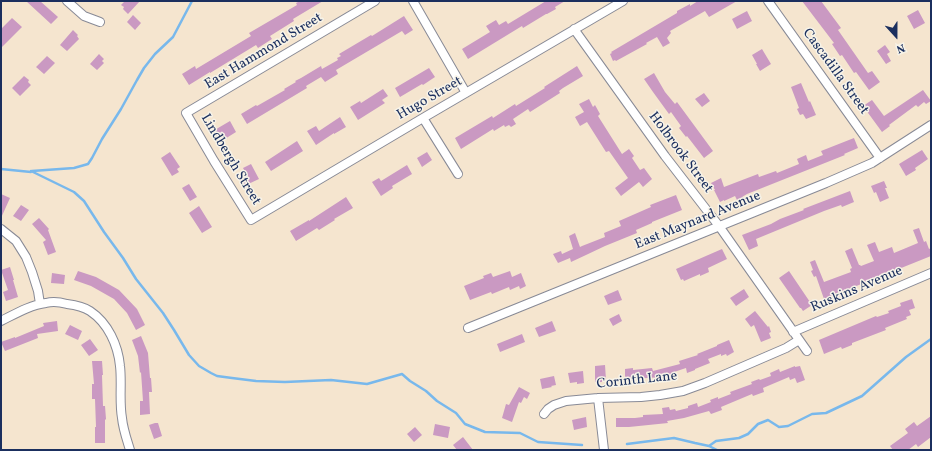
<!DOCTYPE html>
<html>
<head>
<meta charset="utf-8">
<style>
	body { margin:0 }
	#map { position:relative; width:932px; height:451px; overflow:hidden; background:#f5e5cf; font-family:Vollkorn,serif }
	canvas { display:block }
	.frame { position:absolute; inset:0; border:2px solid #1b2f5e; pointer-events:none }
	.north { position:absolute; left:876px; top:16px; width:40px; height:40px; -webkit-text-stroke:3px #f7f3e8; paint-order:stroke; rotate:159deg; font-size:11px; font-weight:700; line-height:16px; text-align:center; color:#1b2f5e }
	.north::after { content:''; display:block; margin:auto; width:14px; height:18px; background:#1b2f5e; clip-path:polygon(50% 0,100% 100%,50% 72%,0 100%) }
</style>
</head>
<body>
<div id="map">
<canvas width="932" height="451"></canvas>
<div class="frame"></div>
<div class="north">N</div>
</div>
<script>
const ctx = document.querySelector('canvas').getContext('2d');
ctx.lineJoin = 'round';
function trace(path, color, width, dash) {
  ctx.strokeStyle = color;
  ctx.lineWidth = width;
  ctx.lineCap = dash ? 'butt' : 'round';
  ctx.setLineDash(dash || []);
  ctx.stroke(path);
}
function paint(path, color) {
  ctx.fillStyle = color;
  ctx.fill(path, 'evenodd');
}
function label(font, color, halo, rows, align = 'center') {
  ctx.font = font + ' Vollkorn,serif';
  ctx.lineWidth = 3;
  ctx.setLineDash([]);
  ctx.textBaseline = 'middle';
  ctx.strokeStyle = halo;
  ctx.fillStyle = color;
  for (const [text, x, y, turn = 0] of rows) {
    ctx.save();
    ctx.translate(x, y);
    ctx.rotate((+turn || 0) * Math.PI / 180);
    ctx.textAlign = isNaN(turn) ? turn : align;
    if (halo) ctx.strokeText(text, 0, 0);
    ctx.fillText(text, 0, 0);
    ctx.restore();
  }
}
const stream = new Path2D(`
	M1,169L31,172V171L74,192L84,201L104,232L123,258L136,279L163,313L174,330L189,355L199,366L211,373L217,376L232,378L256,381L285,382L331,380L367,384L402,374L410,381L426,391L437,401L456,413L465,424L485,432L520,433L538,442L582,445
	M32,171L74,168L88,164L92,158L102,139L121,109L137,80L144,68L155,54L173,37L192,1
	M627,444L674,438L695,443L709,446L717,450
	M709,446L716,441L739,438L748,434L758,424L768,420L779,427L788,426L812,414L826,413L862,396L906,357L931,339`);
const building = new Path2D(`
	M26,1H40L58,17L51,24Z
	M125,1H140L128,14L123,9L124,7L121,5Z
	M300,1H323L293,19L294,21L270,36L272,39L258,48L256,45L210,73V72L189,85L182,74L195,66L196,69L251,36L249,33L297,5L296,3Z
	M546,1H565L555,7L556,9L547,14H546L523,28L522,26L468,59L462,49L490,32L486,26L496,20L499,25L506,21L508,24Z
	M698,1H737L709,17L705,11L670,31L671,33L667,38L670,43L663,47L657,37L646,43L647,44L616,61L615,60L613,61L610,54L612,53L611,52L677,13V11L690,4V6Z
	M802,1H821L841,28L838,30L868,73L872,71L880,82L869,90L856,72L854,73L842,55L840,56L832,44L834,43Z
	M918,10L925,23L914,29L907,16Z
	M747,11L752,21L737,29L732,19Z
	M133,15L141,23L135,30L127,22Z
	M404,16L413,30L405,35L402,31L336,70L338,74L325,82L321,77L306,86L307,88L247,124L241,114L256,105L257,106L285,90L284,89L296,82L295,81L301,78L321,66L322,69L338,60L337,58L341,56L339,54L371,35L372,36Z
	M12,18L22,27L1,48V29Z
	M73,30L78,35L77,36L79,39L67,51L60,45Z
	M885,45L890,52L887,54L891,61L886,64L877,51Z
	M762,49L771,64L760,71L756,64H757L752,55Z
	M99,54L104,59L102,61L104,63L97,70L90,64Z
	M47,56L55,63L44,74L36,67Z
	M577,66L583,76L563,88L559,91L560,93L530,112L528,109L513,119L516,124L511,127L509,125L505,127L504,125L494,131L493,129L461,149L455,138L492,116L493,118L515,104L516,106L545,88L544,87Z
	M429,68L435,77L423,85L422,84L400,97L395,88Z
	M654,73L665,92L675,104L677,102L713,151L704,158L687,136L686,137L679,128L681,126L671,112L669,114L653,92L644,79Z
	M24,76L29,80L28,82L31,85L20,96L12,88Z
	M801,83L809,102L810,101L816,115L806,119L803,114L800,115L797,109L799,108L791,87Z
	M383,89L388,96L382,100L385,103L358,120L350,107L360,101L361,103Z
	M923,90L931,101L926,104L924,102L918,107L916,105L889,125L890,126L882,132L863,106L872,100L884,116Z
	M704,93L710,101L702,107L695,99Z
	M589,99L593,107L595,105L600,114L598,116L622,154L629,149L634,156L632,158L640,170L644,168L652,179L643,187L639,182L621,196L615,188L628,178L609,151L606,152L587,122L580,126L575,117L584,112L579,104Z
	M340,117L346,127L334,134V133L316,145L307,131L316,126L319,131Z
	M230,121L236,132L220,142L213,131Z
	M854,138L858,148L844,154L845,155L747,194L742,197L743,198L737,200L735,196L724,201V200L720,202L714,190H715L711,183L721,178L724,187L758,174L759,177L776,171L777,173L799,164L797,159L806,155L808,161L823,155L821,151Z
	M297,141L303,151L271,171L265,162Z
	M922,150L928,159L915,168L916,170L906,176L899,164Z
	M170,152L180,167L177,169L179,172L172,176L161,158Z
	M427,152L432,160L422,167L417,158Z
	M251,164L259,179L244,186L240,178L246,174L243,168Z
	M407,165L412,174L392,186L393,188L381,196L372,182L379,178L381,181Z
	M884,181L887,188H885L889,198L880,202L876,192L874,193L871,186Z
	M189,184L197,197L190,201L182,188Z
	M850,191L854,202L842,207L841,205L824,211L756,239L758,246L749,250L742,235L771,224L780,219L804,210L803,209Z
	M1,194L10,198L1,218Z
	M676,195L682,210L652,222V223L636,230L637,233L605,246L586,255L571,262L570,258L558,263L553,254L561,251L562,254L573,249L569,236L575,233L580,247L582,246L605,237L604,233L621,226L619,221L651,207L650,205Z
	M346,197L353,208L334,219L335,220L319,230L317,228L296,241L290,231L309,220V221Z
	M21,205L29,210L21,221L13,216Z
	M199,206L212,227L202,233L189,213Z
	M39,218L49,229L48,230L56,252L48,255L43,242L46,240L32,224Z
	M919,228L924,242L926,241L929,249L931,248V256L824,299L816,276L814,277L811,271L813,270L810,262L815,260L824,282L851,272L850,269L852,268L845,251L852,248L859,265H860L861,266L874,261L867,245L875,242L879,252L892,247L894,253L918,243L913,230Z
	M722,249L727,259L708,268L709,272L700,276V274L684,281L683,279L681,280L676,269Z
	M10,267L14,280H13L18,297L6,301L3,292L8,290L1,270Z
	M78,271L96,277L119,290L137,309L145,325L136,330L127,313L114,299L91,286L74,280Z
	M510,271L512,277L521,273L526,286L520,289L519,286L510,290L509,287L492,294L491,292L470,300L464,286L484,278L483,276L491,273L493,277Z
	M789,271L812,305L803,311L801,308H800L779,278Z
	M52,273L65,275L64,284L51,283Z
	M744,289L749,297L736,306L730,298Z
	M618,290L622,300L608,305L604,296Z
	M912,299L915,308L909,310L911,315L906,317L907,319L885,328L886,330L852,343V345L842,349L841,347L824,354L819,340L876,316L877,317L889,313L888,311L901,306L900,303Z
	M755,311L768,327L769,326L771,332L769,333L771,338L761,342L754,325L751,327L745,319Z
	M619,314L622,321L613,326L609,319Z
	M57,321L58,331L37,334L38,338L5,351L1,342L15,337V338L44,326L43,323Z
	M552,321L556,331L539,337L535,328Z
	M70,325L82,331L78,340L65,334Z
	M522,334L525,342L500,352L497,344Z
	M141,336L148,353L150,378H151L152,392H149L150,414L140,415V401H143L141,372L140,373L138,356L132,340Z
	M90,339L98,350L89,356L81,345Z
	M729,340L734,352L727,356L726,354L721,356V354L708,359L710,363L695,369V370L687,373L686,368L674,372V375L662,378V377L632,379V381L625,382V369L633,368V370L652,368L653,371L680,364L679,361L698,355L697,354L717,346V345Z
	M92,361H102L103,375H102L103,406H105L106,419L105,420V443H95V427H96L95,399H92V384H94Z
	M605,365L606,380H602V382H595V366Z
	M795,366V367L800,366L805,380L797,383L795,378L790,380L789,377L763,388L764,392L753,396L752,394L721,407L722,410L711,414L709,411L684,418L667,421L668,423L629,427H616V418H635L643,417V415L663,414L662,408L669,407L670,410L675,409L676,411L688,408V406L697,403L698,407L711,402L710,400L718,397V399L731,394L730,392L752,384L751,382L759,379L760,380L771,376L770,373L779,369L780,372Z
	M583,371L584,383L577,384V382L570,383L568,373Z
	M554,376L556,385L551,386L552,387L542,389L540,379Z
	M519,387L530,393L527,399L524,397L521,403L519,402L512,422L502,418L506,404L509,405Z
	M931,416V437L918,447L916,444L908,450H893L890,446L908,433L905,429L914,422L917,426Z
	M586,417L587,427L574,430L572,420Z
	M155,423H158L162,436L154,439L149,425Z
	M435,424L450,427L448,438L433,435Z
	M415,427L422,435L414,442L407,434Z
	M463,437L473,450H457L453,445Z`);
const street = new Path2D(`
	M67,1L84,16L100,22
	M375,1L186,113L214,161L251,220L423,118L623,1
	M413,1L466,93
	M768,1L880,158
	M574,29L665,156L719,226L807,351
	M423,118L458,174
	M1,229L16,241L26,257L32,272L38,291L40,304
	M1,321C15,314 30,305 46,303C53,301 60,302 67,304C75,305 84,307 90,311C108,323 118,345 120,366C122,383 119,401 122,418C123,429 127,440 130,450
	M468,328L826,183L872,163L931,125
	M793,332L931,273
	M598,398L604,450
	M544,414L548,409L554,405L566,401L598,398L641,397L660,395L683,391L705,383L786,348L799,340`);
const streetNames = [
	["East Hammond Street",264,52,-31],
	["Cascadilla Street",835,72,54],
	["Hugo Street",430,99,-30],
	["Holbrook Street",680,153,53],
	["Lindbergh Street",230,160,59],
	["East Maynard Avenue",698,221,-22],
	["Ruskins Avenue",857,290,-23],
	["Corinth Lane",637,381,-6]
];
trace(stream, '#78b8ec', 2.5);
paint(building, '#ca99c2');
trace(street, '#888a96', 10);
trace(street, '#fff', 8);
label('14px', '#1b2f5e', '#f7f3e8', streetNames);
</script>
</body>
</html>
